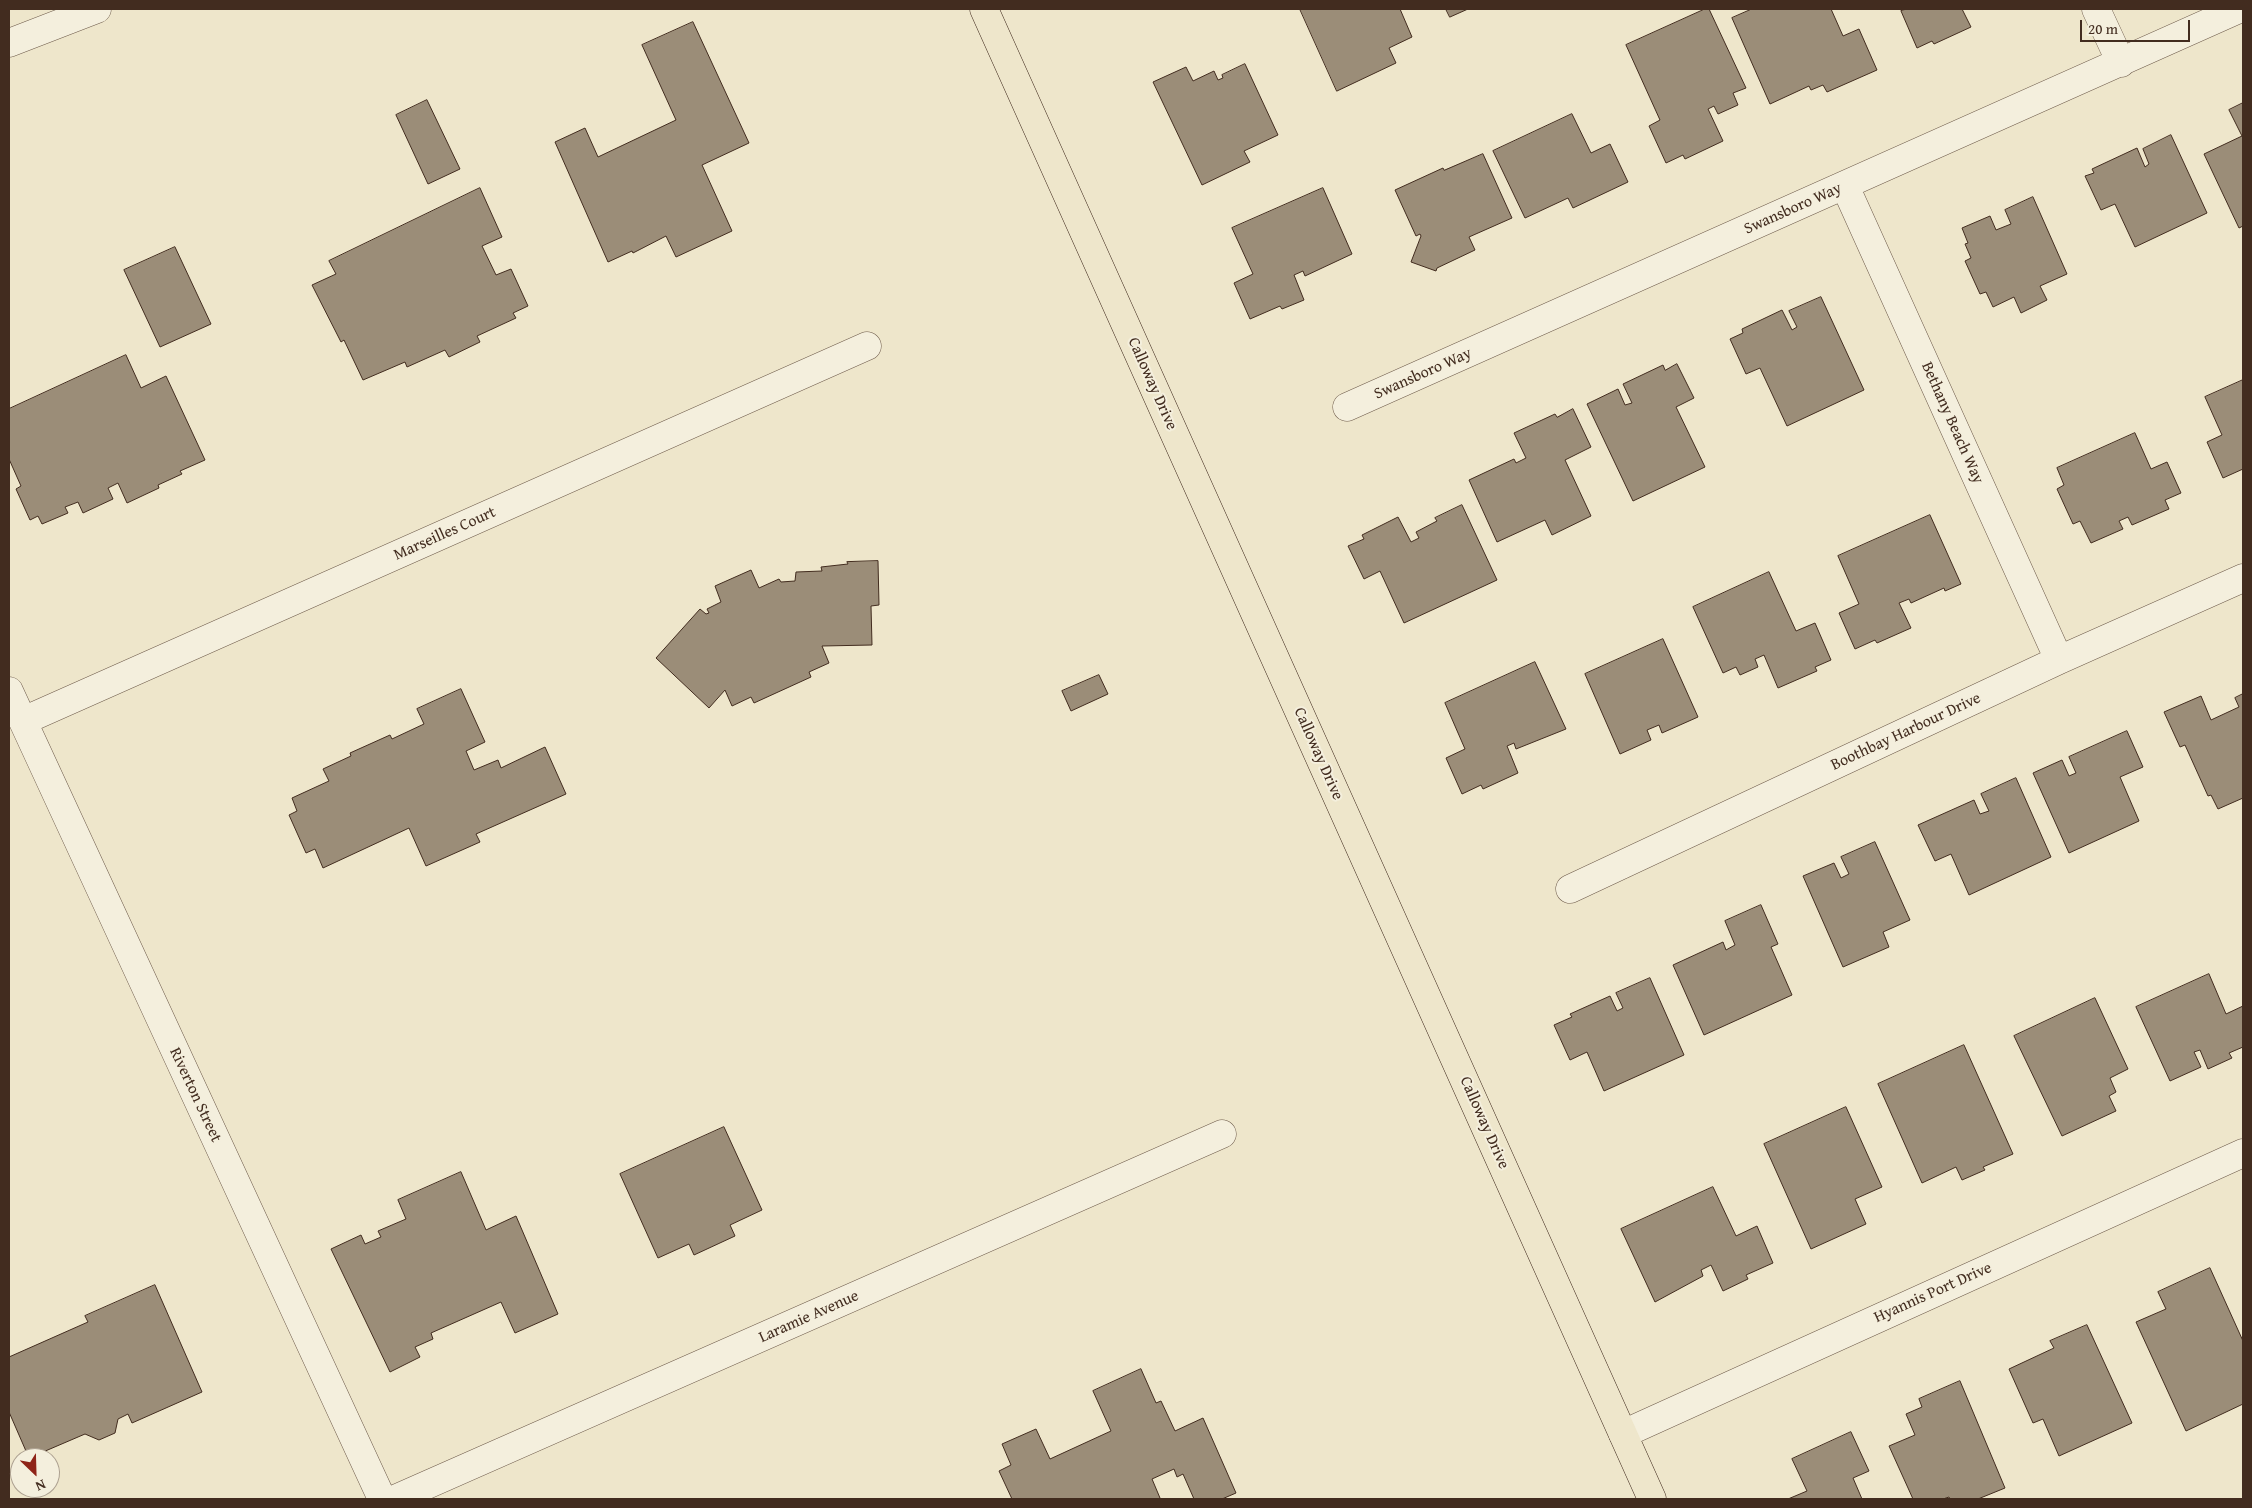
<!DOCTYPE html>
<html>
<head>
<meta charset="utf-8">
<style>
	body { margin:0 }
	#map { position:relative; width:2252px; height:1508px; overflow:hidden; background:#eee6cb; font-family:"Gentium Book Plus",serif }
	canvas { display:block }
	.frame { position:absolute; inset:0; border:10px solid #422c1f; pointer-events:none }
	.north { position:absolute; left:10px; top:1448px; width:50px; height:50px; box-sizing:border-box; background:#f4efdd; border:1px solid #ada191; border-radius:50%; rotate:156deg; font-size:14px; font-weight:700; line-height:20px; text-align:center; color:#422c1f }
	.north::after { content:''; display:block; margin:auto; width:18px; height:22px; background:#8f2418; clip-path:polygon(50% 0,100% 100%,50% 72%,0 100%) }
	.scale { position:absolute; left:2080px; top:20px; width:110px; height:22px; box-sizing:border-box; border:2px solid #422c1f; border-top:0; padding-left:6px; font-size:15px; line-height:18px; white-space:nowrap; color:#422c1f; -webkit-text-stroke:4px #f4efdd; paint-order:stroke }
</style>
</head>
<body>
<div id="map">
<canvas width="2252" height="1508"></canvas>
<div class="frame"></div>
<div class="north">N</div>
<div class="scale">20 m</div>
</div>
<script>
const ctx = document.querySelector('canvas').getContext('2d');
ctx.lineJoin = 'round';
function paint(path, color) {
  ctx.fillStyle = color;
  ctx.fill(path, 'evenodd');
}
function trace(path, color, width, dash) {
  ctx.strokeStyle = color;
  ctx.lineWidth = width;
  ctx.lineCap = dash ? 'butt' : 'round';
  ctx.setLineDash(dash || []);
  ctx.stroke(path);
}
function label(font, color, halo, rows, align = 'center') {
  ctx.font = font + ' "Gentium Book Plus",serif';
  ctx.lineWidth = 4;
  ctx.setLineDash([]);
  ctx.textBaseline = 'middle';
  ctx.strokeStyle = halo;
  ctx.fillStyle = color;
  for (const [text, x, y, turn = 0] of rows) {
    ctx.save();
    ctx.translate(x, y);
    ctx.rotate((+turn || 0) * Math.PI / 180);
    ctx.textAlign = isNaN(turn) ? turn : align;
    if (halo) ctx.strokeText(text, 0, 0);
    ctx.fillText(text, 0, 0);
    ctx.restore();
  }
}
const building = new Path2D(`
	M1300,9H1400L1412,37L1389,48L1396,63L1337,91Z
	M1446,9H1468L1450,17Z
	M1705,9H1709L1746,88L1733,93L1738,105L1718,114L1714,106L1708,109L1723,141L1685,159L1683,155L1666,163L1649,126L1660,120L1626,45Z
	M1752,9H1831L1843,36L1859,29L1877,70L1827,92L1823,85L1811,90L1809,86L1770,104L1732,18Z
	M1907,9H1962L1971,27L1934,44L1932,41L1917,48L1901,11Z
	M693,22L749,143L702,165L732,231L676,257L666,236L633,253L632,251L608,262L555,142L585,128L598,157L676,120L642,45Z
	M1245,64L1278,135L1244,151L1250,162L1202,185L1153,82L1186,67L1193,81L1214,71L1218,80L1223,78L1222,75Z
	M427,100L460,169L428,184L396,115Z
	M2243,103V226L2239,228L2204,154L2242,136L2229,110Z
	M1572,114L1591,153L1610,144L1628,182L1573,208L1568,198L1525,218L1493,151Z
	M2171,135L2207,213L2135,247L2115,204L2101,210L2085,176L2094,173L2092,169L2137,148L2145,167L2149,164L2143,149Z
	M1483,154L1512,218L1469,237L1475,250L1437,268L1436,271L1411,262L1421,236L1420,234L1416,236L1395,190L1443,168L1444,170Z
	M480,188L502,237L482,246L496,275L511,269L528,306L513,313L516,318L477,336L480,342L449,357L445,350L407,367L405,362L363,380L344,340L341,342L312,285L336,274L329,261Z
	M1323,188L1352,254L1305,276L1303,271L1294,275L1304,300L1282,309L1280,306L1250,319L1234,283L1253,274L1232,228Z
	M2033,197L2067,274L2040,286L2047,300L2021,313L2014,297L1993,307L1986,292L1980,294L1965,261L1971,258L1965,244L1968,243L1962,228L1990,216L1996,230L2011,224L2005,210Z
	M175,247L211,324L160,347L124,270Z
	M1821,297L1864,390L1787,426L1760,368L1746,374L1730,339L1743,333L1742,329L1782,310L1792,330L1797,327L1789,311Z
	M126,355L141,388L166,376L205,460L180,471L182,474L158,485L159,488L127,503L118,483L108,488L113,499L83,513L78,502L65,507L68,513L42,524L38,516L30,520L16,489L21,486L9,459V409Z
	M1677,364L1694,398L1676,407L1705,467L1633,501L1587,404L1618,389L1625,405L1632,403L1623,384L1663,365L1665,370Z
	M2243,380V469L2223,478L2207,442L2222,435L2205,397Z
	M1573,409L1591,447L1565,460L1591,516L1552,535L1545,520L1497,542L1469,480L1514,459L1516,463L1526,458L1514,433L1555,414L1557,417Z
	M2135,433L2151,469L2167,462L2181,493L2165,500L2169,509L2132,525L2128,517L2119,521L2123,529L2091,543L2080,521L2073,524L2057,489L2064,485L2057,468Z
	M1462,505L1497,580L1404,623L1380,571L1364,579L1348,546L1364,539L1362,535L1398,517L1411,542L1419,538L1416,532L1437,521L1435,518Z
	M1930,515L1961,584L1945,591L1944,588L1911,603L1909,599L1899,603L1911,628L1877,643L1875,640L1855,649L1839,613L1859,604L1838,556Z
	M878,561L879,605L871,606L872,645L822,646L829,663L809,672L811,677L754,703L751,697L732,706L725,690L709,708L656,658L700,609L706,614L709,613L707,609L721,602L715,586L751,570L759,588L779,579L781,582L795,581L796,572L822,571L821,567L848,564L847,562Z
	M1769,572L1796,631L1815,623L1831,660L1815,667L1817,671L1778,688L1764,655L1755,659L1758,667L1740,675L1736,667L1723,673L1693,607Z
	M1663,639L1698,717L1662,733L1659,725L1647,730L1651,740L1620,754L1585,674Z
	M1535,662L1566,729L1516,749L1514,743L1507,746L1518,773L1483,789L1481,785L1462,794L1446,758L1465,749L1445,703Z
	M1099,675L1108,694L1071,711L1062,691Z
	M461,689L485,742L466,751L474,770L498,760L501,768L545,747L566,794L476,834L480,842L426,866L409,828L323,868L315,849L306,853L289,815L297,811L292,798L329,781L323,769L351,756L350,753L390,735L392,739L424,724L417,709Z
	M2243,694V798L2218,809L2211,795L2208,796L2185,745L2180,747L2164,712L2201,696L2211,720L2239,707L2235,698Z
	M2127,731L2143,767L2120,777L2139,821L2069,853L2033,773L2062,760L2069,776L2076,773L2069,757Z
	M2016,778L2051,857L1969,895L1951,854L1935,861L1918,825L1974,800L1980,814L1989,811L1981,794Z
	M1875,842L1910,920L1883,932L1889,947L1843,967L1803,876L1834,863L1841,878L1849,874L1841,857Z
	M1761,905L1778,944L1771,947L1792,995L1704,1035L1673,965L1723,942L1726,950L1735,945L1725,921Z
	M2209,974L2226,1014L2243,1006V1047L2229,1053L2232,1058L2208,1069L2200,1050L2194,1052L2201,1067L2170,1081L2136,1007Z
	M1650,978L1684,1055L1604,1091L1587,1052L1570,1060L1554,1025L1572,1017L1570,1014L1610,996L1617,1011L1623,1008L1616,993Z
	M2095,998L2128,1069L2110,1078L2116,1092L2109,1096L2116,1111L2062,1136L2014,1036Z
	M1964,1045L2013,1154L1983,1167L1985,1170L1962,1180L1956,1167L1922,1183L1878,1084Z
	M1846,1107L1882,1187L1855,1199L1866,1224L1811,1249L1764,1144Z
	M724,1127L762,1210L730,1225L735,1236L694,1255L689,1244L658,1258L620,1174Z
	M461,1172L486,1230L516,1216L558,1314L515,1333L501,1302L431,1333L433,1339L415,1347L420,1357L390,1372L331,1249L361,1235L365,1244L381,1237L378,1231L406,1219L398,1200Z
	M1713,1187L1736,1236L1757,1226L1773,1263L1746,1275L1748,1279L1723,1291L1711,1265L1701,1270L1703,1276L1655,1302L1621,1229Z
	M2210,1268L2243,1341V1404L2186,1431L2136,1322L2166,1309L2158,1292Z
	M155,1285L202,1392L132,1423L128,1414L118,1419L115,1433L99,1440L85,1434L29,1458L9,1412V1357L88,1322L85,1316Z
	M2087,1325L2132,1423L2059,1456L2043,1419L2033,1423L2009,1369L2054,1348L2050,1341Z
	M1141,1369L1156,1403L1161,1401L1175,1431L1203,1418L1236,1493L1222,1499H1194L1183,1474L1177,1477L1174,1469L1152,1479L1160,1498L1158,1499H1012L999,1471L1011,1465L1002,1444L1036,1429L1050,1459L1111,1431L1093,1391Z
	M1960,1381L2005,1488L1978,1499H1950L1949,1497L1943,1499H1913L1889,1446L1915,1435L1906,1414L1922,1407L1919,1399Z
	M1851,1432L1869,1471L1853,1478L1862,1499H1788L1807,1491L1792,1459Z`);
const minor = new Path2D(`
	M2096,9L2121,63
	M9,43L97,9
	M1845,186L2059,660
	M1347,407L2239,9
	M9,691L382,1499
	M23,721L867,346
	M1570,889L2059,660L2243,578
	M1623,1434L2243,1153
	M395,1499L1222,1134`);
const major = new Path2D(`
	M984,9L1652,1499`);
const streetNames = [
	["Swansboro Way",1793,209,-24],
	["Swansboro Way",1423,374,-24],
	["Calloway Drive",1152,384,66],
	["Bethany Beach Way",1952,423,66],
	["Marseilles Court",445,534,-24],
	["Boothbay Harbour Drive",1906,732,-25],
	["Calloway Drive",1318,754,66],
	["Riverton Street",195,1095,65],
	["Calloway Drive",1484,1123,66],
	["Hyannis Port Drive",1933,1293,-24],
	["Laramie Avenue",809,1317,-24]
];
paint(building, '#9b8d78');
trace(building, '#422c1f', 1);
trace(minor, '#6d5a4a', 29);
trace(major, '#422c1f', 29);
trace(minor, '#f4efdd', 28);
trace(major, '#eee6cb', 28);
label('16px', '#422c1f', '#f4efdd', streetNames);
</script>
</body>
</html>
